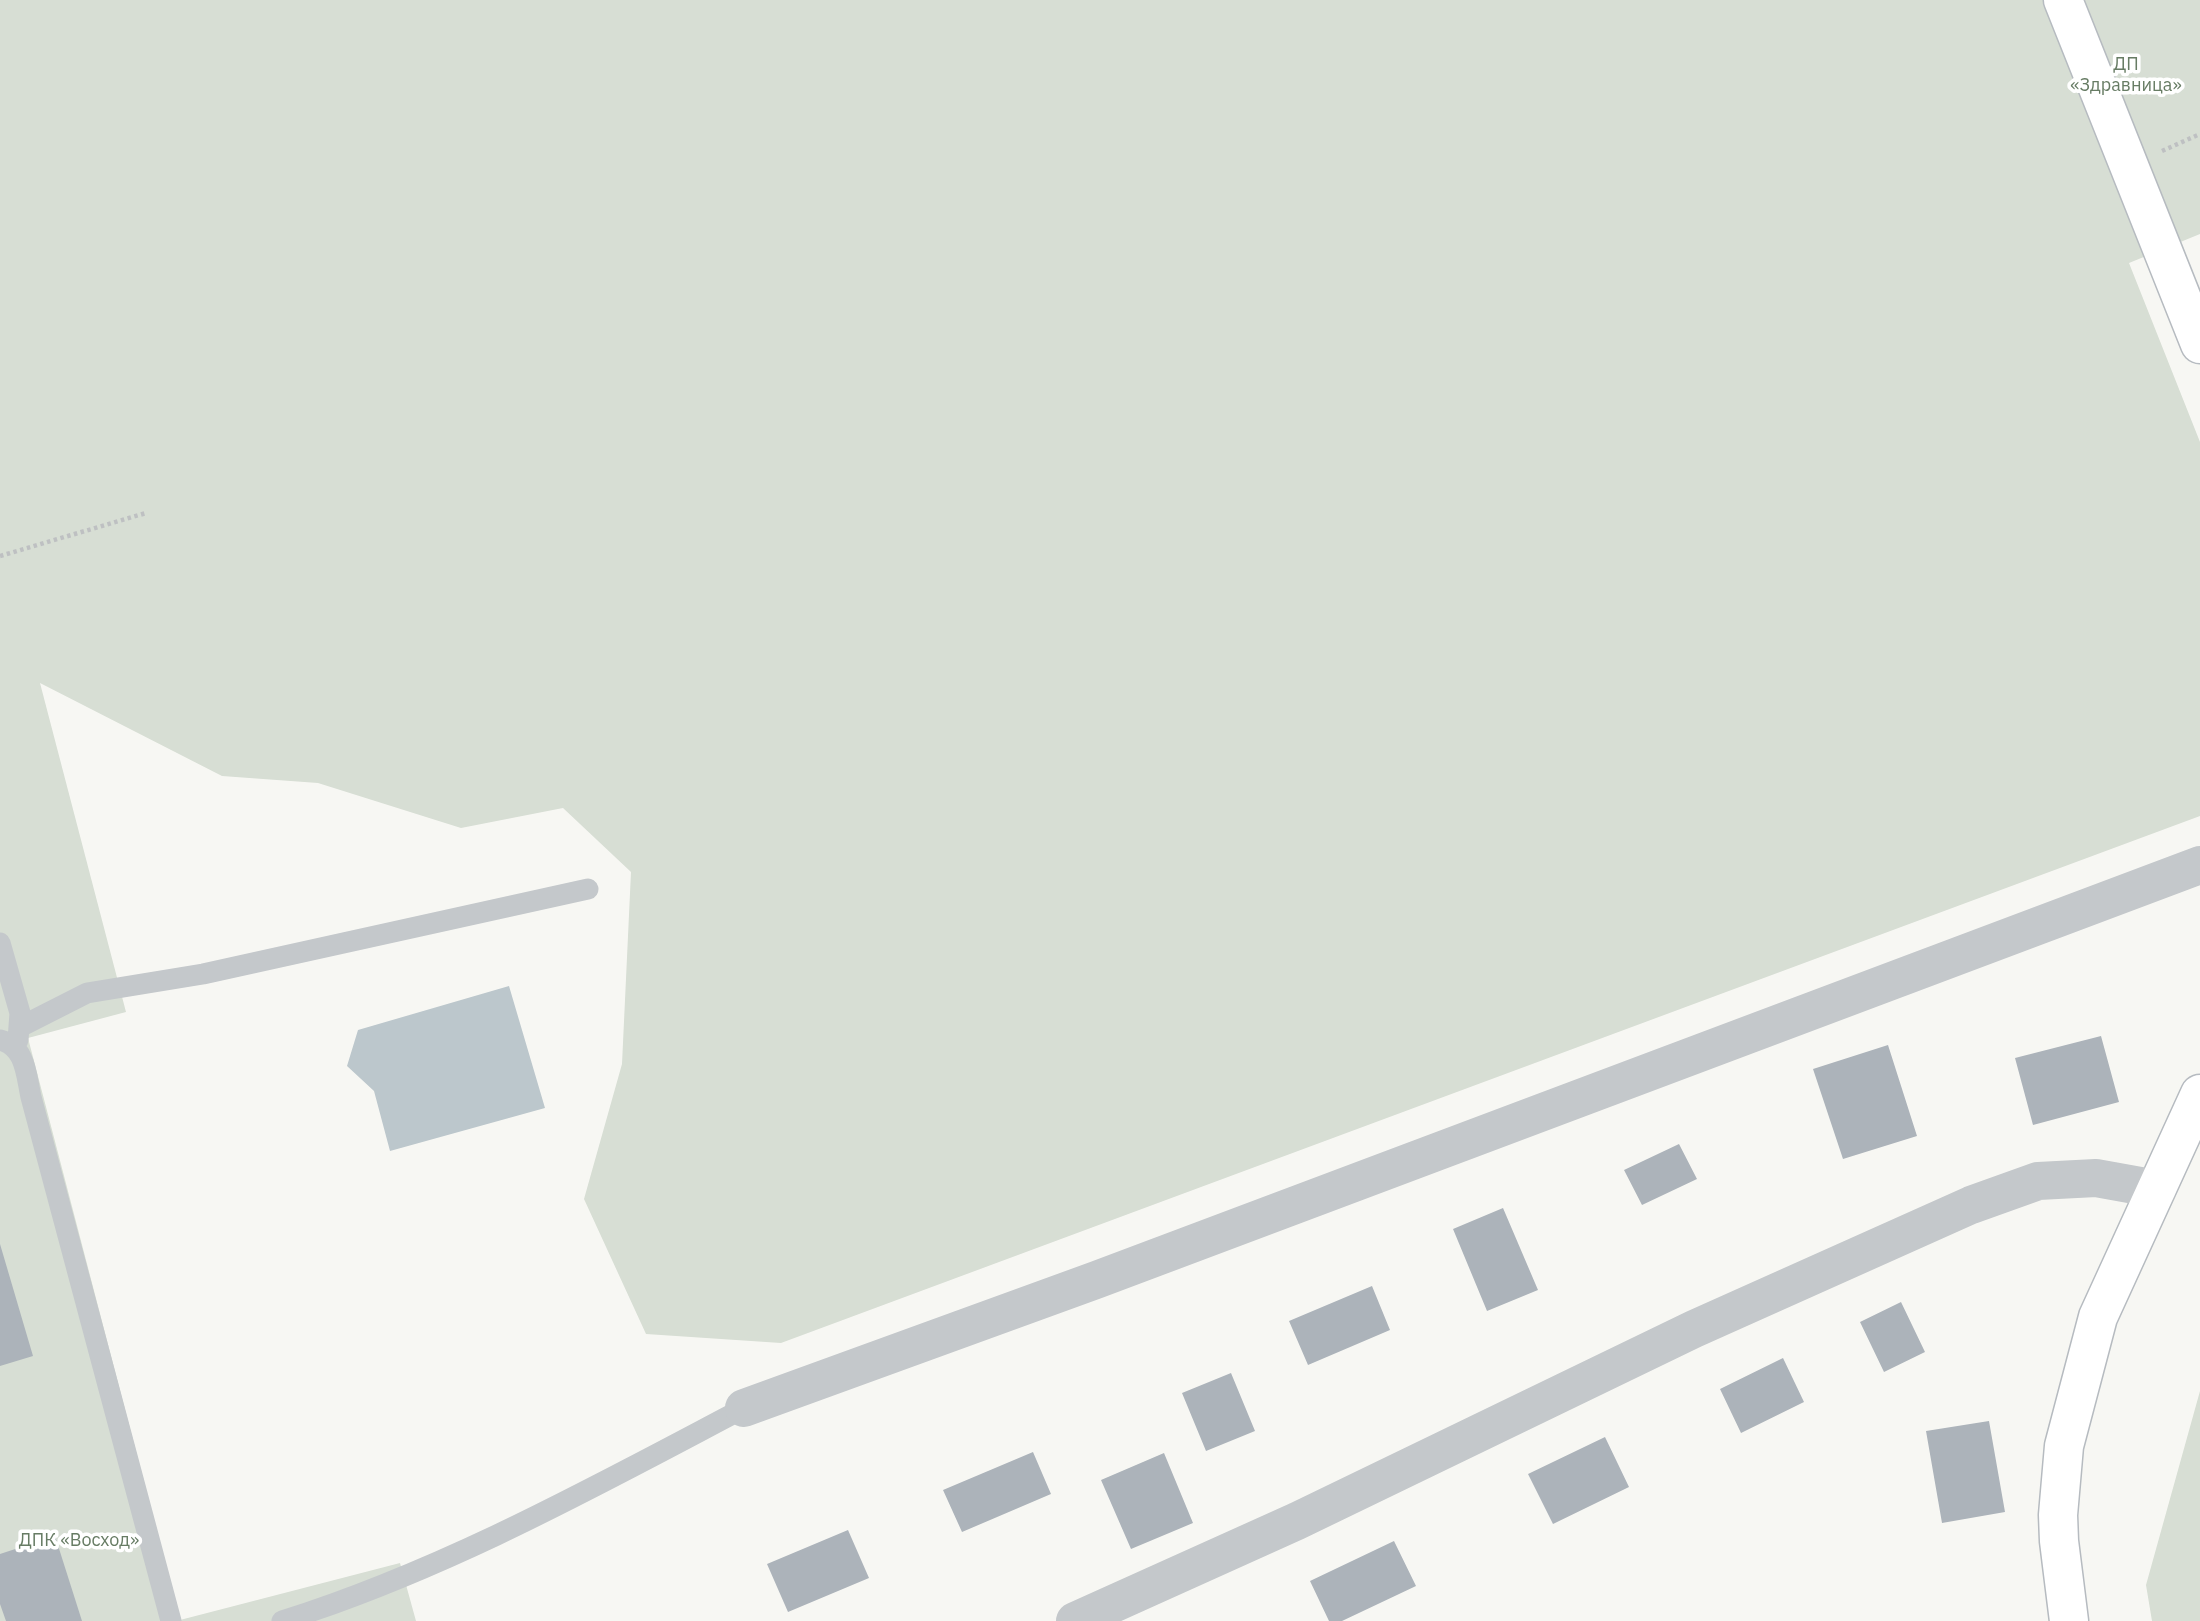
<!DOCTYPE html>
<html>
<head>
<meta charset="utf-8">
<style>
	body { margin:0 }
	canvas { display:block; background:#f7f7f3 }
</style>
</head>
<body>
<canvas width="2200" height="1621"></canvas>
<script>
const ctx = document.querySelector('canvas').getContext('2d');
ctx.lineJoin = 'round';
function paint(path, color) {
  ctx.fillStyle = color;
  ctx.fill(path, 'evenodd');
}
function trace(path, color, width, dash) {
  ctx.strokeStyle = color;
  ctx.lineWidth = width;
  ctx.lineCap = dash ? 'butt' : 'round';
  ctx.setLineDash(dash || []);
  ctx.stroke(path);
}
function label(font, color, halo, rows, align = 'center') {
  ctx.font = font + ' "IBM Plex Sans",sans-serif';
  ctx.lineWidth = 7;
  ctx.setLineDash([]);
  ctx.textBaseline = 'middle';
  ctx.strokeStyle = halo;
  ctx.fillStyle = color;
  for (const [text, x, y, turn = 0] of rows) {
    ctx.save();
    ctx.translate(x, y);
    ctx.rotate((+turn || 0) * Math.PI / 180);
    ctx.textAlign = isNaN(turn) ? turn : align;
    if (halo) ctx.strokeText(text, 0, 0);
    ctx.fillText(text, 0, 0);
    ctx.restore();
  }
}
const green = new Path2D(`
	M0,0H2200V234L2129,263L2200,442V816L781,1343L646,1334L584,1199L622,1064L631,872L563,808L461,828L318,783L222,776L40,683L126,1012L28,1038L180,1620L400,1563L416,1621H0Z
	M2200,1391V1621H2152L2146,1585Z`);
const water = new Path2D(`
	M509,986L545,1108L390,1151L374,1091L347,1066L358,1030Z`);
const building = new Path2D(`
	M2101,1036L2119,1102L2033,1125L2015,1058Z
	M1888,1045L1917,1136L1843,1159L1813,1069Z
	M1679,1144L1697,1179L1642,1205L1624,1170Z
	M1503,1208L1538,1290L1487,1311L1453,1229Z
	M0,1244L33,1356L0,1366Z
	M1372,1286L1390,1330L1308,1365L1289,1321Z
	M1901,1302L1925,1352L1884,1372L1860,1322Z
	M1783,1358L1804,1402L1741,1433L1720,1389Z
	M1231,1373L1255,1431L1206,1451L1182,1393Z
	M1989,1421L2005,1512L1942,1523L1926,1431Z
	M1605,1437L1629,1487L1553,1524L1528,1474Z
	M1033,1452L1051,1494L962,1532L943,1490Z
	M1164,1453L1193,1523L1131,1549L1101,1480Z
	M848,1530L869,1578L788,1612L767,1564Z
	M55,1536L82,1621H6L0,1604V1554Z
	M1394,1541L1416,1586L1342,1621H1329L1310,1581Z`);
const path = new Path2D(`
	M2162,151L2200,134
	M0,556L146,513`);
const lane = new Path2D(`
	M0,943L20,1013L18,1040
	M20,1027L87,993L203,974L588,889
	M0,1040C26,1047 26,1074 31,1097L171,1621
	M282,1621C444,1570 594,1487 744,1408`);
const street = new Path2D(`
	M744,1408L1096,1280L2200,865
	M1075,1621L1297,1521L1694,1329L1971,1205L2038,1181L2096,1178L2157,1189`);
const secondary = new Path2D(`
	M2063,0L2200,344
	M2069,1621L2059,1541L2058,1515L2064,1446L2098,1317L2200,1094`);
const parkNames = [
	["ДП",2126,65],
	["«Здравница»",2126,86],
	["ДПК «Восход»",79,1541]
];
paint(green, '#d7ded4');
paint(water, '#bcc7cc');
paint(building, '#acb3ba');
trace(secondary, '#b6bbc0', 41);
trace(path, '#bec0c2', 4.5, [3.5, 3.5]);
trace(lane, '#c4c8cb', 21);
trace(street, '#c4c8cb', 38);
trace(secondary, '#fff', 38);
label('18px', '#677c64', '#fff', parkNames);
</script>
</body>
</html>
